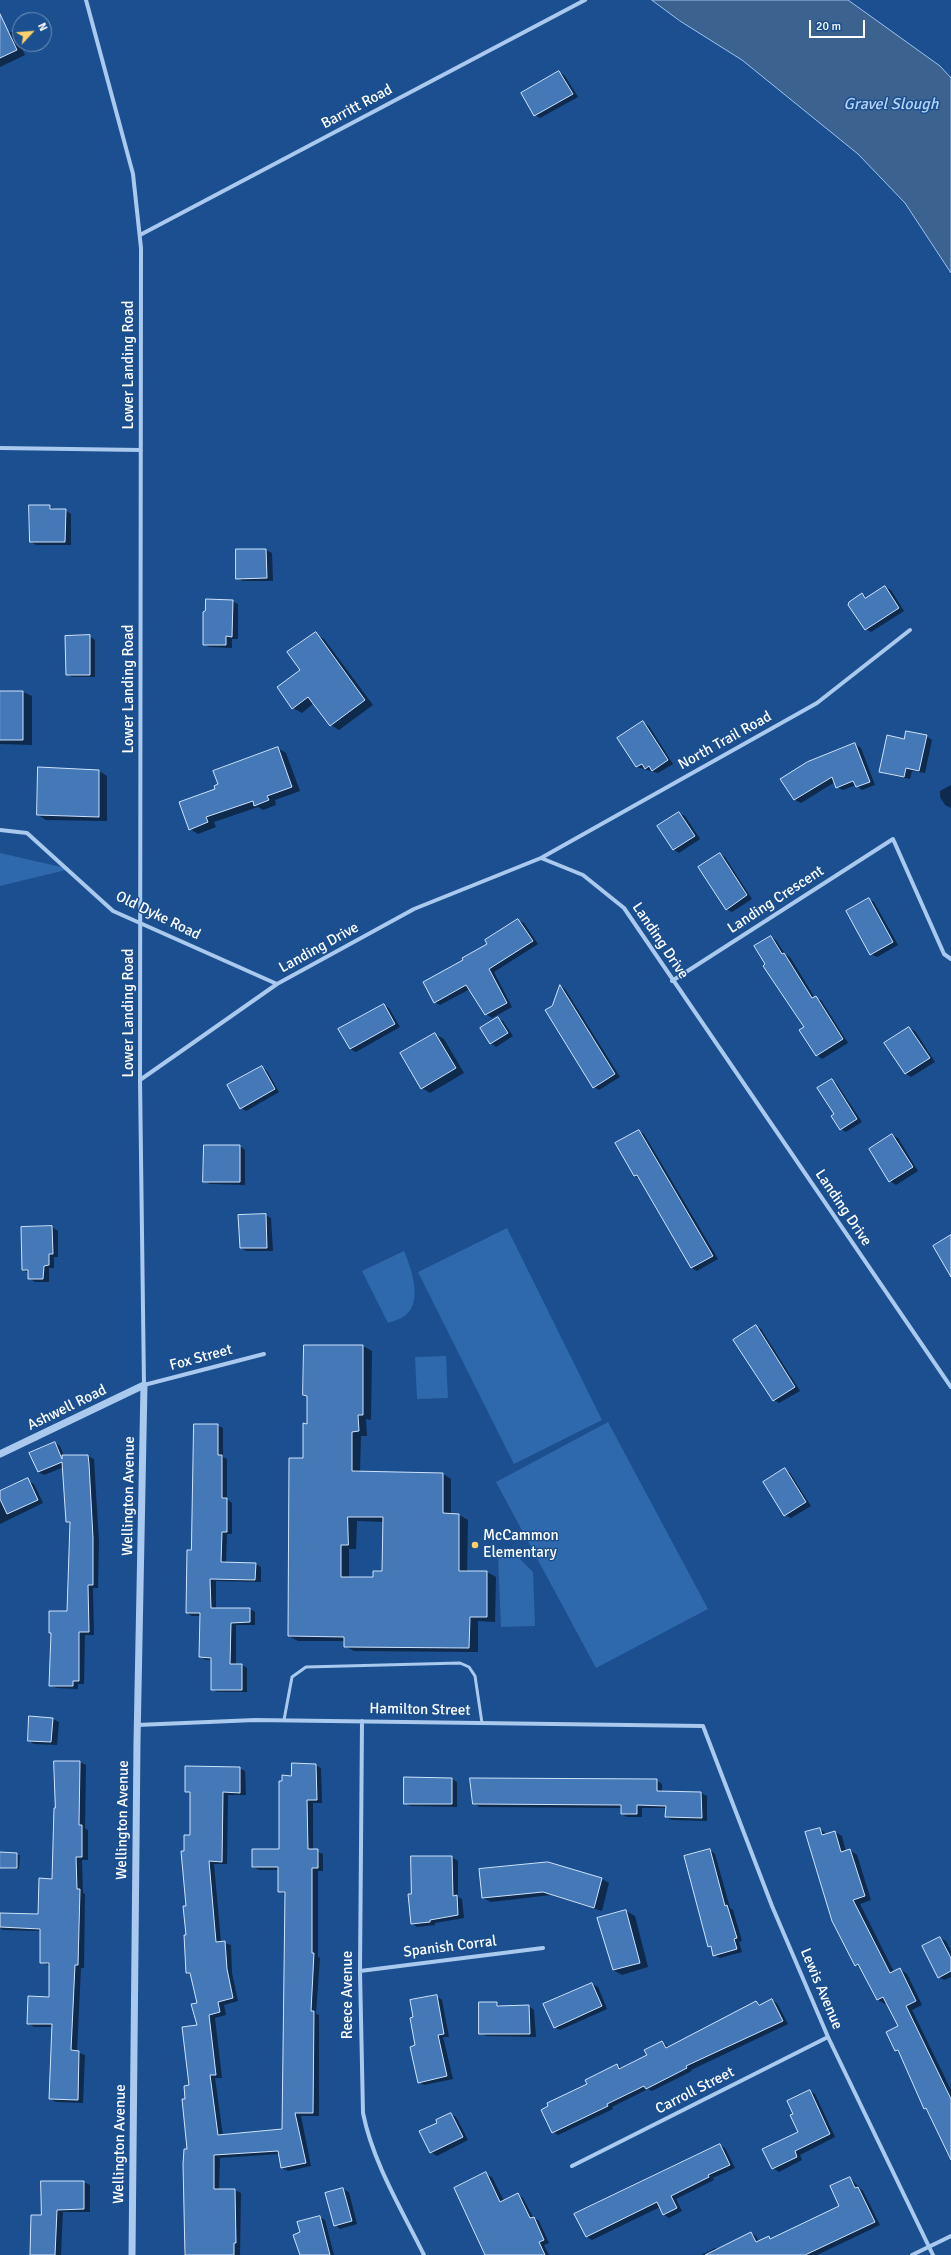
<!DOCTYPE html>
<html>
<head>
<meta charset="utf-8">
<style>
	body { margin:0 }
	#map { position:relative; width:951px; height:2255px; overflow:hidden; background:#1b4f8f; font-family:Signika,sans-serif }
	canvas { display:block }
	.north { position:absolute; left:12px; top:12px; width:40px; height:40px; box-sizing:border-box; background:#1b4f8f; border:1px solid #7695bc; border-radius:50%; rotate:64deg; font-size:11px; font-weight:700; line-height:16px; text-align:center; color:#fff }
	.north::after { content:''; display:block; margin:auto; width:14px; height:18px; background:#ffd166; clip-path:polygon(50% 0,100% 100%,50% 72%,0 100%) }
	.scale { position:absolute; left:809px; top:20px; width:56px; height:18px; box-sizing:border-box; border:2px solid #fff; border-top:0; padding-left:5px; font-size:12px; line-height:14px; white-space:nowrap; color:#fff; -webkit-text-stroke:3px #1b4f8f; paint-order:stroke }
</style>
</head>
<body>
<div id="map">
<canvas width="951" height="2255"></canvas>
<div class="north">N</div>
<div class="scale">20 m</div>
</div>
<script>
const ctx = document.querySelector('canvas').getContext('2d');
ctx.lineJoin = 'round';
function paint(path, color) {
  ctx.fillStyle = color;
  ctx.fill(path, 'evenodd');
}
function trace(path, color, width, dash) {
  ctx.strokeStyle = color;
  ctx.lineWidth = width;
  ctx.lineCap = dash ? 'butt' : 'round';
  ctx.setLineDash(dash || []);
  ctx.stroke(path);
}
function label(font, color, halo, rows, align = 'center') {
  ctx.font = font + ' Signika,sans-serif';
  ctx.lineWidth = 3;
  ctx.setLineDash([]);
  ctx.textBaseline = 'middle';
  ctx.strokeStyle = halo;
  ctx.fillStyle = color;
  for (const [text, x, y, turn = 0] of rows) {
    ctx.save();
    ctx.translate(x, y);
    ctx.rotate((+turn || 0) * Math.PI / 180);
    ctx.textAlign = isNaN(turn) ? turn : align;
    if (halo) ctx.strokeText(text, 0, 0);
    ctx.fillText(text, 0, 0);
    ctx.restore();
  }
}
const green = new Path2D(`
	M0,853L70,869L0,886Z
	M507,1228L602,1420L514,1464L418,1272Z
	M404,1251C411,1268 423,1300 406,1315C401,1319 394,1321 388,1323L362,1271Z
	M446,1356L448,1398L417,1399L415,1357Z
	M608,1422L708,1609L596,1668L496,1482Z
	M516,1555L533,1572L535,1626L501,1627L498,1556Z`);
const water = new Path2D(`
	M652,0H848L940,66L951,78V273L905,203L858,154L742,60L680,21Z`);
const shadow = new Path2D(`
	M0,27L15,34L25,55L0,67Z
	M559,72L565,76L578,97L540,118L535,115Z
	M50,506L55,510H65L71,514V545H36L31,542Z
	M237,550H266L272,553L273,581H243L237,578Z
	M885,587L891,590L904,611L871,632L866,629L862,594L868,598Z
	M232,601L238,604V639H232V648L209,647L204,644Z
	M316,634L324,639L373,705L339,730L331,725L314,703L302,713L293,708L301,670Z
	M89,636L95,640V677H72L67,674Z
	M0,692H23L32,696V745L0,744Z
	M643,722L649,726L673,764L658,773L637,767L618,739Z
	M926,736L932,740L925,773L912,771L910,779L886,774L880,771Z
	M855,744L861,748L875,785L862,790L856,785L843,790L837,787L835,782L801,803L795,800L782,779Z
	M278,748L286,753L300,791L275,800L276,805L263,810L258,807L214,822L216,827L198,834L190,829L216,789Z
	M99,771L107,776V821L46,820L38,815Z
	M951,785V808L945,805L940,797V791Z
	M679,813L685,816L700,839L679,853L673,849Z
	M720,854L725,857L752,899L732,912L726,909Z
	M869,899L874,902L898,945L877,957L871,954Z
	M518,920L524,923L538,944L494,972L512,1007L492,1018L486,1014L470,989L440,1005L434,1002L489,945Z
	M771,937L776,940L785,954L790,957L815,998L821,1000L848,1043L822,1059L817,1055L805,1027L766,965Z
	M561,986L565,989L620,1077L599,1090L594,1087L553,1006Z
	M384,1005L389,1008L400,1027L356,1052L350,1049L340,1029Z
	M498,1018L503,1021L513,1036L496,1047L491,1043Z
	M909,1028L915,1031L935,1062L911,1077L906,1074L886,1044Z
	M435,1034L444,1039L464,1073L430,1093L422,1088Z
	M262,1067L267,1071L279,1092L246,1111L241,1108Z
	M832,1080L837,1084L862,1122L846,1132L841,1129L836,1114Z
	M639,1131L644,1134L718,1259L697,1271L692,1268L640,1179L635,1176L616,1144Z
	M892,1135L898,1138L918,1171L896,1185L890,1181Z
	M240,1146L245,1150V1185L210,1184L204,1181Z
	M266,1215L271,1218L273,1251H246L241,1248Z
	M52,1227L58,1231V1257H54V1268H49V1282H35L29,1278L28,1273L23,1270Z
	M756,1326L761,1329L800,1391L779,1403L774,1400Z
	M363,1346L372,1351L371,1420L366,1419L367,1436H361L360,1472L443,1474L451,1479V1515H459L468,1520L467,1572H487L496,1577L495,1622L478,1621V1652L354,1651L345,1646V1641H298L289,1636L308,1425V1397L304,1395ZM357,1521L384,1522L383,1572L374,1578H349V1549H356Z
	M217,1425L223,1428V1457L227,1459V1499L232,1503V1534H227L226,1563L256,1564L261,1567V1582L216,1581V1609H250L255,1612V1625H236V1665H242L247,1668V1692H217L212,1689V1660H206L200,1657L201,1616H192L187,1613L192,1551Z
	M55,1443L60,1446L64,1456H88L94,1459L99,1542L98,1588H93L94,1635H85L84,1684H78V1689L56,1688L50,1685L52,1634L50,1633L68,1612L71,1524L67,1522L64,1467L44,1475L38,1472Z
	M785,1469L790,1473L811,1506L791,1518L785,1515Z
	M28,1481L34,1484L43,1503L0,1524V1492Z
	M30,1717L53,1719L59,1722L57,1745L34,1744L29,1741Z
	M80,1762L86,1765L85,1828L88,1830V1860H82L83,1893L85,1894L84,1968H81L77,2052L85,2055L83,2103L56,2102L50,2099L52,2027H34L28,2023L50,1998V1966L41,1962V1931L3,1930L0,1928V1914L39,1915L53,1880Z
	M315,1765L321,1768L322,1803H313V1850L323,1854V1871H318V1957L320,1958L316,2014L319,2015V2116H301L311,2166L288,2171L282,2168L279,2154L220,2158L219,2190H235L241,2193L240,2255H184V2249H186L188,2150L186,2100L190,2086L198,2026V2004L191,1975L187,1973L185,1852L191,1836V1794L186,1791L239,1768L245,1771L246,1795H228L227,1864H214L221,1942L231,1945L232,1973L238,2001L224,2005L226,2015L215,2018L222,2078H215L223,2136L283,2130L286,1895L279,1891V1870H259L253,1867L280,1850L292,1778Z
	M452,1779L457,1782V1807L410,1806L405,1803Z
	M656,1780L662,1784V1792L701,1793L707,1796V1821L672,1820L666,1817V1808H642V1817H627L622,1814V1808L479,1807L474,1803Z
	M820,1829L827,1834L835,1832L842,1836L846,1852L850,1850L857,1855L871,1900L860,1904L894,1972L900,1969L907,1974L922,2005L912,2010L951,2090V2161L900,2053L896,2051L900,2027L887,2002L885,2004L878,2000L862,1969L856,1965Z
	M710,1850L715,1854L730,1908L733,1910L742,1941L739,1942L742,1952L720,1958L714,1955L712,1948L709,1946Z
	M0,1853L20,1855L19,1869L0,1868Z
	M412,1857H452L458,1861V1897L462,1899L464,1918L435,1923V1925L417,1927L412,1923Z
	M602,1879L609,1883L602,1911L551,1895L491,1902L483,1898Z
	M626,1911L635,1916L648,1967L622,1975L613,1970Z
	M940,1938L946,1941L951,1951V1977L944,1980L939,1977Z
	M592,1984L598,1987L607,2009L560,2030L554,2027Z
	M436,1996L442,2000L449,2037H443L453,2079L424,2085L419,2082L417,2046Z
	M772,2000L777,2003L788,2024L691,2070L692,2071L652,2091L648,2089L612,2107L613,2109L558,2135L553,2132L588,2084L617,2065L622,2068L648,2055L662,2042L669,2047L756,2002L762,2005Z
	M496,2003L503,2007L529,2006L534,2010L536,2037L486,2036L480,2033Z
	M810,2091L815,2094L835,2137L800,2155L802,2160L779,2172L773,2168L799,2132L794,2114Z
	M451,2114L456,2117L468,2140L437,2156L431,2152L439,2123Z
	M720,2145L725,2148L735,2168L713,2178L714,2180L676,2199L682,2211L669,2218L663,2214L660,2207L592,2240L586,2236Z
	M486,2174L492,2177L504,2201L518,2194L523,2198L533,2217L539,2221L549,2243L544,2245L549,2255H486L455,2189Z
	M850,2178L863,2191L880,2225L817,2255H701L715,2248L718,2249L751,2233L756,2236L759,2242L769,2237L773,2239L841,2207Z
	M84,2182L90,2185V2212H63L61,2255H32L42,2216Z
	M343,2189L349,2192L357,2224L340,2229L335,2225L326,2193Z
	M320,2217L325,2220L334,2255H301V2233Z`);
const building = new Path2D(`
	M0,14L17,50L0,58Z
	M559,71L573,94L534,116L521,93Z
	M29,505H50V509H66L65,542H30Z
	M236,549H266L267,578L236,579Z
	M885,586L899,608L865,630L848,605L849,602L862,593L865,598Z
	M206,599L233,600L232,637L226,636V645H203V612L205,611Z
	M316,632L365,700L330,726L308,697L292,709L277,687L300,670L287,652Z
	M90,635V675H66L65,636Z
	M0,691H23V740H0Z
	M643,721L668,760L652,771L649,766L645,769L642,764L636,767L617,738Z
	M906,731L927,735L919,771L906,768L904,777L879,772L887,735L904,739Z
	M855,743L870,782L856,787L853,781L836,788L832,777L794,800L780,779L807,762Z
	M278,747L292,787L267,796L269,800L254,806L253,801L206,817L208,822L189,830L179,802L215,789L214,786L218,784L213,771Z
	M38,767L99,770V817L37,815Z
	M679,812L695,836L673,850L657,826Z
	M720,853L747,895L726,910L698,867Z
	M869,898L893,942L870,955L846,911Z
	M518,919L533,941L489,969L507,1003L485,1015L466,985L434,1003L423,982L463,960L462,958L487,944L485,940Z
	M771,936L782,954L784,953L812,998L816,996L843,1039L816,1056L799,1030L804,1027L763,966L765,964L754,946Z
	M560,985L615,1074L593,1088L545,1010L552,1006Z
	M384,1004L395,1024L350,1049L338,1029Z
	M498,1017L508,1033L490,1044L480,1028Z
	M909,1027L930,1058L905,1074L884,1043Z
	M435,1033L456,1068L421,1089L400,1053Z
	M262,1066L275,1089L240,1109L227,1085Z
	M832,1079L857,1119L840,1130L831,1116L834,1114L817,1088Z
	M639,1130L713,1256L691,1268L637,1175L634,1176L615,1143Z
	M892,1134L913,1167L889,1182L869,1149Z
	M204,1145H240V1182H203Z
	M266,1214L267,1248H240L238,1215Z
	M52,1226L53,1254H49V1265L44,1266L43,1279H28V1270H22L21,1227Z
	M951,1235V1277L933,1246Z
	M756,1325L795,1387L773,1401L733,1340Z
	M304,1345H363V1415H358L359,1431L352,1432V1471L443,1473V1513L459,1514V1571H487V1617H470L469,1648L344,1647V1637L288,1636L289,1458H303V1423L307,1424V1396L303,1395ZM348,1517H383L382,1571H373V1577H341V1545H348Z
	M194,1424H218V1455H222V1498H227V1532H222L221,1562L256,1563L255,1580L210,1579L211,1608H250V1622L231,1623L230,1664H242V1690H211V1658L199,1657L200,1613H186L187,1550H191Z
	M55,1442L62,1459V1455H88L89,1464L93,1538V1585H88L89,1632H79V1681H73V1686H49L51,1633H49V1611H67L70,1522H66L62,1462L38,1472L29,1453Z
	M785,1468L806,1502L784,1516L763,1482Z
	M28,1478L38,1500L7,1514L0,1499V1491Z
	M29,1716L53,1718L51,1742L28,1741Z
	M54,1761H80L79,1825H82V1857H76L77,1889H80L78,1965H75L71,2050L79,2051L78,2100L49,2099L52,2024H27L28,1996L49,1997V1963H40V1929L0,1927V1913L38,1914L39,1878L52,1879L54,1808H55Z
	M292,1763L316,1764L317,1800H307L308,1849H318V1868H312V1953H314L311,2011H314L313,2113H295L306,2163L281,2168L278,2151L214,2155V2189H235L236,2243H234V2255H185L183,2164L184,2149H187L182,2099H185L184,2086L189,2085L182,2027L197,2025L191,2004L197,2003L190,1973H186L184,1935H186L183,1906H186L181,1851H184V1835H190V1792H185V1766L240,1767V1793L223,1792L222,1862L209,1861L216,1942L225,1941L227,1969L233,1998L218,2002L220,2012L209,2015L216,2075H210L218,2135L282,2129L285,1892H278V1867H252V1849H279V1781H282V1775L291,1776Z
	M404,1777L452,1778V1804H404Z
	M470,1778L657,1779V1791L701,1792L702,1818L665,1817L666,1806L637,1805V1814H621V1805L473,1804Z
	M820,1828L822,1835L835,1831L841,1852L850,1849L865,1896L853,1900L890,1973L900,1968L916,2001L906,2006L951,2099V2160L926,2108L924,2109L898,2050L895,2051L886,2032L898,2026L883,1997L877,2000L858,1964L855,1966L832,1921L805,1832Z
	M710,1849L725,1906L727,1905L737,1938L734,1939L737,1949L713,1956L711,1946L708,1947L684,1856Z
	M0,1852L17,1853V1868H0Z
	M411,1856H452L453,1896L457,1895L458,1915L430,1920V1922L411,1924L408,1894H411Z
	M548,1862L602,1878L594,1908L543,1892L482,1898L479,1869Z
	M626,1910L640,1963L613,1970L597,1918Z
	M940,1937L951,1958V1971L938,1978L922,1946Z
	M592,1983L602,2006L554,2028L543,2004Z
	M437,1995L444,2034L438,2035L447,2076L418,2083L410,2047L415,2045L410,2018L413,2017L410,2000Z
	M772,1999L783,2021L686,2066L687,2068L646,2089L644,2086L607,2104L608,2106L552,2133L541,2110L548,2106L547,2103L587,2084L585,2080L617,2064L619,2069L647,2055L644,2050L662,2041L666,2048L756,2001L759,2005Z
	M479,2002H497V2006L529,2005L530,2034H479Z
	M810,2090L830,2134L795,2151L797,2157L772,2169L762,2149L798,2132L790,2115L793,2114L787,2101Z
	M451,2113L463,2137L430,2153L419,2131L437,2123L436,2120Z
	M720,2144L730,2165L708,2175L709,2177L671,2196L677,2208L663,2215L657,2202L586,2237L574,2214Z
	M486,2172L500,2202L518,2193L530,2218L534,2217L544,2240L539,2242L545,2255H485L454,2188Z
	M850,2177L855,2188L858,2187L875,2222L805,2255H705L751,2232L756,2242L769,2236L770,2239L839,2206L830,2186Z
	M41,2181H84V2209L57,2210L55,2255H30L31,2215H41Z
	M343,2188L352,2221L334,2226L325,2193Z
	M320,2216L330,2255H300L293,2235L300,2232L297,2222Z`);
const service = new Path2D(`
	M284,1720L292,1677L306,1667L460,1663L469,1667L475,1676L482,1723`);
const minor = new Path2D(`
	M86,0L133,174L141,248L140,1080L144,1385L264,1354
	M140,235L585,0
	M0,448L141,450
	M0,830L27,833L113,911L277,984
	M541,858L583,875L624,908L951,1387
	M672,981L893,839L944,954L951,959
	M140,1080L277,984L414,909L541,858L817,703L910,630
	M362,1721L360,1971L363,2113C373,2163 402,2210 424,2255
	M137,1725L255,1720L703,1726L772,1906L828,2037L933,2255
	M360,1971L543,1948
	M572,2166L828,2037
	M912,2255L951,2236`);
const tertiary = new Path2D(`
	M0,1454L144,1385L137,1742L132,2255`);
const markers = [
	[475,1545,4,"#ffd166"]
];
const streetNames = [
	["Barritt Road",357,107,-28],
	["Lower Landing Road",129,365,-90],
	["Lower Landing Road",129,689,-90],
	["North Trail Road",725,741,-29],
	["Landing Crescent",776,900,-33],
	["Old Dyke Road",158,916,26],
	["Landing Drive",660,941,56],
	["Landing Drive",319,948,-29],
	["Lower Landing Road",129,1013,-90],
	["Landing Drive",843,1208,56],
	["Fox Street",201,1358,-15],
	["Ashwell Road",67,1408,-26],
	["Wellington Avenue",129,1496,-89],
	["Hamilton Street",420,1710,1],
	["Wellington Avenue",123,1820,-89],
	["Spanish Corral",450,1947,-7],
	["Lewis Avenue",821,1989,67],
	["Reece Avenue",348,1995,-90],
	["Carroll Street",695,2091,-27],
	["Wellington Avenue",120,2144,-89]
];
const poiNames = [
	["McCammon",483,1536],
	["Elementary",483,1553]
];
const waterNames = [
	["Gravel Slough",891,105]
];
paint(green, '#2e69ad');
paint(water, '#3c6290');
trace(water, '#9cc4f0', 1);
paint(shadow, '#0007');
paint(building, '#4478b7');
trace(building, '#cfe3fa', 1);
trace(service, '#a9c9ee', 3);
trace(minor, '#a9c9ee', 4);
trace(tertiary, '#a9c9ee', 7);
for (const [x, y, r, color] of markers) {
  const dot = new Path2D();
  dot.arc(x, y, r, 0, 2 * Math.PI);
  ctx.fillStyle = color;
  ctx.fill(dot);
  trace(dot, '#1b4f8f', 1.5);
}
label('15px', '#fff', '#1b4f8f', streetNames);
label('15px', '#fff', '#1b4f8f', poiNames, 'left');
label('italic 16px', '#b5d3f5', '#1b4f8f', waterNames);
</script>
</body>
</html>
